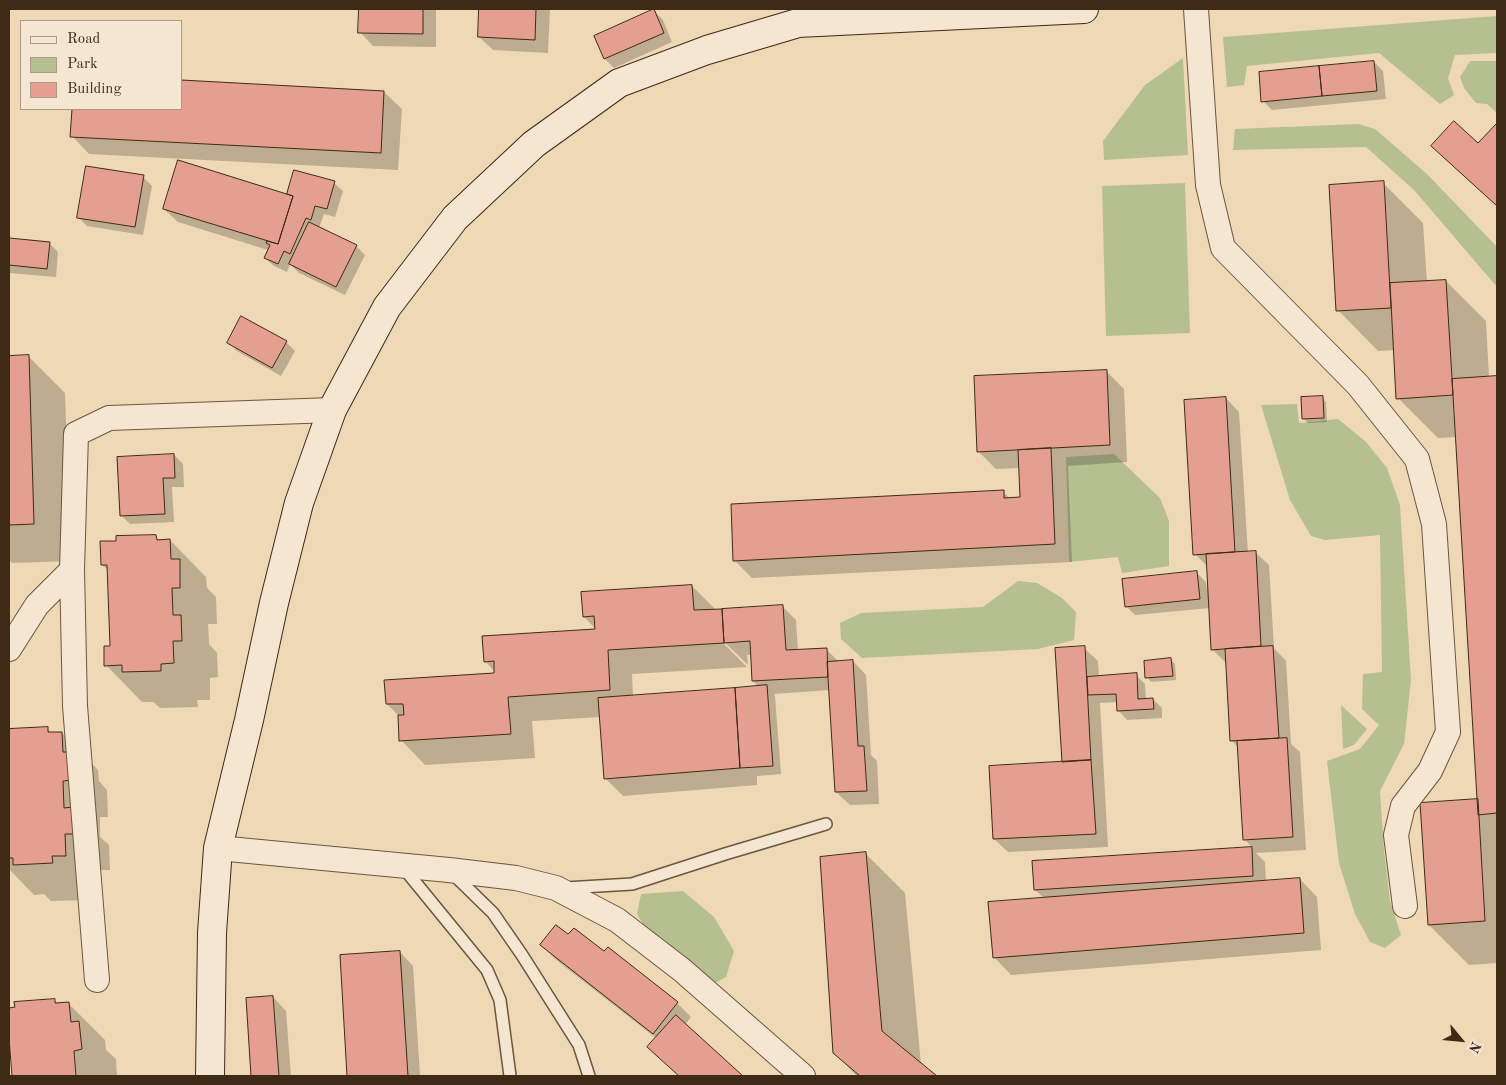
<!DOCTYPE html>
<html>
<head>
<meta charset="utf-8">
<style>
	body { margin:0 }
	#map { position:relative; width:1506px; height:1085px; overflow:hidden; background:#eed8b6; font-family:"Old Standard TT",serif }
	canvas { display:block }
	.frame { position:absolute; inset:0; border:10px solid #3f2a16; pointer-events:none }
	.legend { position:absolute; left:20px; top:20px; width:162px; height:90px; box-sizing:border-box; background:#f4e6d0; border:1px solid #ac9b86; margin:0; padding:6px 9px; list-style:none; font-size:15px; color:#3f2a16 }
	.legend li { display:flex; align-items:center; gap:10px; height:25px }
	.legend b { width:25px; border:1px solid #ac9b86 }
	.north { position:absolute; left:1436px; top:1015px; width:50px; height:50px; -webkit-text-stroke:4px #f4e6d0; paint-order:stroke; rotate:118deg; font-size:14px; font-weight:700; line-height:20px; text-align:center; color:#3f2a16 }
	.north::after { content:''; display:block; margin:auto; width:18px; height:22px; background:#3f2a16; clip-path:polygon(50% 0,100% 100%,50% 72%,0 100%) }
</style>
</head>
<body>
<div id="map">
<canvas width="1506" height="1085"></canvas>
<div class="frame"></div>
<ul class="legend">
<li><b style="height:6px;background:#f4e6d0"></b>Road</li>
<li><b style="height:14px;background:#b6bf90"></b>Park</li>
<li><b style="height:14px;background:#e49f90"></b>Building</li>
</ul>
<div class="north">N</div>
</div>
<script>
const ctx = document.querySelector('canvas').getContext('2d');
ctx.lineJoin = 'round';
function paint(path, color) {
  ctx.fillStyle = color;
  ctx.fill(path, 'evenodd');
}
function trace(path, color, width, dash) {
  ctx.strokeStyle = color;
  ctx.lineWidth = width;
  ctx.lineCap = dash ? 'butt' : 'round';
  ctx.setLineDash(dash || []);
  ctx.stroke(path);
}
const green = new Path2D(`
	M1497,16V53L1455,55L1448,78L1454,95L1440,104L1379,53L1247,66L1244,85L1227,87L1223,37Z
	M1183,58L1188,155L1104,160L1103,141L1145,85Z
	M1470,61H1497V113L1487,104L1476,103L1464,88L1460,77Z
	M1358,124L1375,129L1428,175L1497,247V287L1414,190L1366,147L1233,150L1235,129Z
	M1185,183L1190,333L1106,336L1102,186Z
	M1297,404L1299,423L1338,419L1366,442L1387,468L1400,505L1411,680L1404,744L1380,791L1384,850L1390,901L1401,935L1385,948L1370,942L1355,914L1339,863L1327,761L1360,749L1379,725L1362,709L1363,674L1382,672L1380,535L1325,540L1311,536L1290,500L1261,405Z
	M1114,454L1160,498L1169,521V566L1122,573L1118,557L1069,562L1066,457Z
	M1018,581L1037,583L1062,598L1076,612L1074,640L1038,649L862,658L841,639L840,623L861,613L983,607Z
	M1341,705L1367,729L1354,745L1343,749Z
	M683,891L714,917L734,951L726,977L712,985L648,932L637,914L641,894Z`);
const shadow = new Path2D(`
	M360,9H436V47L373,46L360,32Z
	M481,9H550L548,53L493,50L479,37Z
	M654,11L663,20L672,42L614,68L605,59L595,37Z
	M1374,62L1383,71L1386,99L1272,110L1263,101Z
	M384,92L402,109L398,170L89,154L72,136L73,109H181Z
	M1497,124V206L1450,163L1478,145Z
	M143,177L152,186L143,235L87,226L78,217Z
	M334,183L343,191L335,217L324,214L319,228L356,246L365,255L345,295L299,273L290,264L287,272L274,266L265,258L268,250L178,222L164,209L292,196L289,193Z
	M1383,183L1423,223L1427,282L1446,281L1486,321L1489,378H1497V963L1469,965L1429,925L1422,804L1479,800L1457,437L1438,438L1398,398L1395,350L1378,351L1338,310Z
	M9,239L49,243L58,252L56,277L9,273Z
	M228,342H286L295,351L281,376L237,351Z
	M28,356L65,393L71,561L12,563L9,559V357Z
	M1106,371L1124,389L1127,462L1068,466L1072,562L752,578L734,560L1003,492L1011,499H1022L1020,468L996,469L979,452Z
	M1322,397L1326,402L1327,422L1308,423L1304,419Z
	M1226,398L1239,412L1248,553L1255,552L1269,565L1274,648L1286,661L1291,744L1300,752L1306,850L1256,853L1265,862L1266,882L1300,879L1317,897L1321,950L1011,975L994,957L1045,899L1035,890L1034,863L1253,848L1244,839L1239,748L1231,740L1227,664L1212,649L1210,608L1135,615L1126,606L1197,573L1206,582L1207,590H1209L1208,567L1195,554Z
	M174,455L183,464L184,487H172L174,522L130,524L121,515Z
	M155,536L160,541L170,540L206,577L207,588L216,597L217,624H208L209,644L217,653L218,677L210,678V700H197L198,707L160,708L153,702H142L106,665L112,647L109,571L102,565L117,542Z
	M692,586L716,610L782,606L796,620L798,650L826,649L839,662L853,661L866,675L871,755L877,761L879,804L850,805L836,792L830,690L774,694L775,696L781,774L757,776V785L623,796L605,778L601,717L532,721L535,758L425,765L401,740L399,716L387,704L495,674V672L485,661L597,630L584,617ZM720,638L748,665L747,655H752L753,681L759,687L633,697L632,674L747,667L719,639Z
	M1084,648L1098,661L1099,677L1136,675L1145,684L1146,700L1153,699L1162,708V718L1127,720L1119,711L1118,702L1100,703L1108,847L1008,852L994,839L1063,763Z
	M1171,660L1175,664L1176,680L1151,682L1147,677Z
	M47,729L52,733H62L98,770L99,781L107,790L108,817H100V837L109,845L110,870H101L102,892L89,893V900L51,901L44,894L34,895L9,869V730Z
	M866,854L905,893L921,1064L935,1076H857L834,1053Z
	M568,936L604,953L608,948L677,1003L691,1017L685,1025L741,1076H679L662,1060L656,1038L555,959L542,945Z
	M400,952L413,966L420,1076H349L342,956Z
	M273,997L286,1011L291,1076H253L248,999Z
	M54,1000L58,1004L68,1003L105,1040L106,1050L116,1059L117,1076H14L9,1038V1009Z`);
const building = new Path2D(`
	M359,9H423V34L358,33Z
	M479,9H536L535,40L478,37Z
	M654,9L664,33L604,59L594,36Z
	M1374,61L1377,91L1322,96L1319,66Z
	M1319,66L1322,96L1261,102L1259,72Z
	M181,80L384,91L381,153L70,137L72,109H181Z
	M1454,121L1478,143L1497,123V206L1431,146Z
	M178,160L293,196L278,244L163,209Z
	M86,166L144,175L135,227L77,218Z
	M294,170L335,181L327,209L315,206L311,220L306,218L290,254L284,251L278,264L264,258L270,245L266,243L267,241L278,244L293,196L287,194Z
	M1384,181L1391,308L1336,311L1329,185Z
	M309,222L357,245L336,287L289,264Z
	M9,238L50,242L47,269L9,265Z
	M1446,280L1453,395L1396,399L1390,283Z
	M241,316L287,341L272,368L227,343Z
	M29,355L34,524L9,525V356Z
	M1107,370L1110,445L977,452L974,376Z
	M1497,376V813L1478,815L1452,379Z
	M1323,396L1324,418L1302,419L1301,397Z
	M1226,397L1235,552L1193,555L1184,400Z
	M1051,448L1055,544L733,561L731,504L1004,490V498L1020,497L1018,450Z
	M174,454L175,478H163L165,514L120,516L117,457Z
	M156,535L157,540L170,539L171,559H180V588H172L173,615H181L182,641H173L174,663L161,664V671L122,672V665L104,666V646H110L107,565H101L100,541H116V536Z
	M1256,551L1261,646L1211,650L1206,554Z
	M1197,571L1200,599L1125,607L1122,579Z
	M692,585L694,610L722,609L724,643L608,650L610,690L508,697L511,734L399,741L398,715H404L403,704H386L384,680L494,673V661L484,662L482,636L595,629L594,616L583,617L581,592Z
	M783,605L786,650L827,648L828,677L752,681L750,641L724,643L722,609Z
	M1085,646L1091,760L1062,762L1055,648Z
	M1273,646L1279,738L1230,741L1225,649Z
	M1171,658L1173,676L1145,678L1144,661Z
	M853,660L858,746H864L867,791L835,792L827,662Z
	M1137,673L1138,699L1153,698L1154,709L1117,711L1116,694L1088,695L1087,677Z
	M767,685L773,766L740,768L735,688Z
	M735,688L740,768L604,779L598,698Z
	M48,727V732H62L63,752H71L72,780L63,781L64,808L73,807L74,834H65L66,856H52L53,863L13,865V858H9V729Z
	M1287,738L1293,837L1243,840L1237,741Z
	M1091,760L1096,834L993,839L989,766Z
	M1478,799L1485,921L1428,925L1420,803Z
	M1252,847L1253,876L1034,890L1032,861Z
	M866,852L882,1031L937,1076H860L833,1053L820,857Z
	M1300,878L1304,933L993,958L988,902Z
	M556,925L568,934L574,928L604,951L608,947L678,1002L653,1034L540,945Z
	M400,951L408,1076H347L340,955Z
	M273,996L279,1076H251L246,998Z
	M55,999V1003L69,1002L71,1022L79,1021L82,1049L74,1051L76,1076H12L9,1038V1008L15,1007L14,1002Z
	M676,1015L743,1076H679L647,1047Z`);
const lane = new Path2D(`
	M402,866L487,970L500,1000L510,1076
	M452,873L493,913L522,955L579,1045L589,1076
	M565,888L632,884L725,854L826,824`);
const street = new Path2D(`
	M1196,9L1208,185L1223,248L1358,385L1417,459L1434,524L1448,732L1430,771L1403,806L1396,835L1405,906
	M9,649L37,605L72,570
	M218,848L449,870L516,878L556,888L617,920L682,970L803,1076
	M97,980L75,706L72,570L76,434L109,418L332,410`);
const secondary = new Path2D(`
	M210,1076L212,933L218,848L249,720L274,603L299,503L332,410L387,307L455,218L534,144L619,83L707,50L798,23L1084,9`);
paint(green, '#b6bf90');
paint(shadow, '#0003');
paint(building, '#e49f90');
trace(building, '#3f2a16', 1);
trace(lane, '#6b563e', 14);
trace(street, '#6b563e', 26);
trace(secondary, '#3f2a16', 30);
trace(lane, '#f4e6d0', 11);
trace(street, '#f4e6d0', 24);
trace(secondary, '#f4e6d0', 28);
</script>
</body>
</html>
